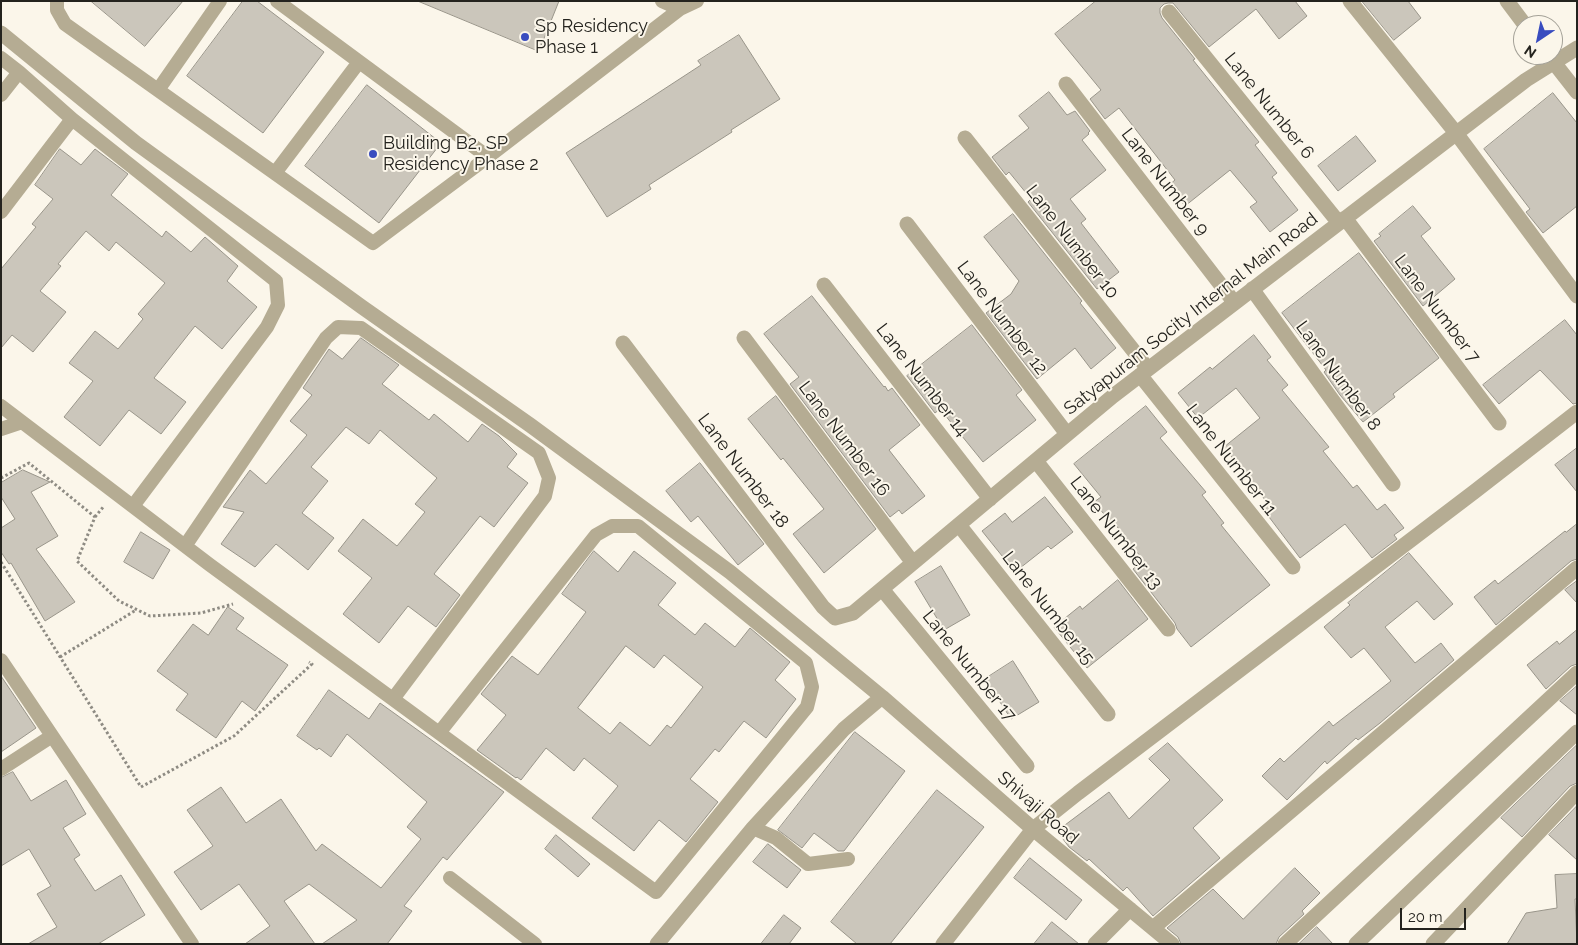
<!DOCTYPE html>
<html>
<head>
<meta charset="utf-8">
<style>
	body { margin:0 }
	#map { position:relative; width:1578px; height:945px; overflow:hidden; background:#fbf6ea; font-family:Raleway,sans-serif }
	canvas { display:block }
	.frame { position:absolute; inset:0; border:2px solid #24231e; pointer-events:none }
	.north { position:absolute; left:1513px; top:15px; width:50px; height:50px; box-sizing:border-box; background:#fbf6ea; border:1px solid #a5a298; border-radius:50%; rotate:214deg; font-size:14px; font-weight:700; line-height:20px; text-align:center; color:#24231e }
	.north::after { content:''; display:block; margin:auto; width:18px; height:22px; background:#394cbf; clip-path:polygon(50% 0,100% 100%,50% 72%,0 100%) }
	.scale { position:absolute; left:1400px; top:908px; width:66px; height:22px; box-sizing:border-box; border:2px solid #24231e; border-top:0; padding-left:6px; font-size:15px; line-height:18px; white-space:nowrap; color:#24231e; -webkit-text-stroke:4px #fbf6ea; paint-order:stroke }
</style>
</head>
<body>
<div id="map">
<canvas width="1578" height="945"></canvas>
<div class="frame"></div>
<div class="north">N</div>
<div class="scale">20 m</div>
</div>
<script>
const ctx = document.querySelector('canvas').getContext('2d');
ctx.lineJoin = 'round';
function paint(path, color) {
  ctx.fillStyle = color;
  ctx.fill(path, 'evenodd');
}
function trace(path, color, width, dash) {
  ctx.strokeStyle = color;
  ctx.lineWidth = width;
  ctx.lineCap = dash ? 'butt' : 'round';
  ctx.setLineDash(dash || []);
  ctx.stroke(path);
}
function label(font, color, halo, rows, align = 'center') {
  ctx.font = font + ' Raleway,sans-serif';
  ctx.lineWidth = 4;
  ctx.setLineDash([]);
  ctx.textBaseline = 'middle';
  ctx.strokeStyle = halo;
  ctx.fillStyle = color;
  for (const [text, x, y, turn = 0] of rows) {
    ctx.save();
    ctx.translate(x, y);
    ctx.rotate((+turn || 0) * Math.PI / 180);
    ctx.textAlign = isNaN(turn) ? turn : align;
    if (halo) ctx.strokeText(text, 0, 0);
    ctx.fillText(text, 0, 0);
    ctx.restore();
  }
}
const building = new Path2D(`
	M91,1H183L145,46Z
	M243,1H257L324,52L263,133L187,76Z
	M418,1H559L539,51Z
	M1096,1H1295L1307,16L1279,39L1256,9L1209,47L1173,3H1168L1164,4L1160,8V13L1162,18L1195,59L1193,60L1259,142L1255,145L1277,173L1272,177L1298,210L1270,232L1250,207L1257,202L1230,170L1185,206L1169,185L1175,180L1119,108L1105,119L1090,99L1101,90L1055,34Z
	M1362,1H1408L1421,18L1394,40Z
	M739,35L780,99L731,130L732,132L649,185L651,189L607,217L566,153L701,65L698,61Z
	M367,85L441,143L379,223L305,166Z
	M1049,92L1067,115L1075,111L1090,131L1088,133L1089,134L1082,140L1106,170L1070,199L1086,219L1081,223L1119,272L1097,289L1028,202L1031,199L1009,172L1006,175L992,157L1029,128L1019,116Z
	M1553,93L1577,123V206L1543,233L1526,212L1530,209L1484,149Z
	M1356,136L1376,161L1338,191L1318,166Z
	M60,149L81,165L95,149L128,174L111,195L162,237L166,231L191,252L205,237L238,266L227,281L257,307L222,349L195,326L154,378L186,402L161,434L129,410L100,446L64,417L93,381L69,363L95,331L118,349L143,319L138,314L165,283L116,242L109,251L86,231L58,264L61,266L40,291L66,312L33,352L12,335L1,348V269L36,227L32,224L53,199L35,185Z
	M1413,206L1431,228L1421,236L1455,279L1423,306L1374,241L1381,236L1379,234Z
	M1013,214L1082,301L1080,303L1116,348L1091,369L1075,348L1037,379L986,313L1011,294L1019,281L984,237Z
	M1359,253L1439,358L1393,394L1395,397L1363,422L1340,395L1324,372L1326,370L1282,313Z
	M812,296L884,387L885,386L888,391L892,388L920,425L889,450L925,496L902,514L899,510L890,517L790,384L799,377L764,334Z
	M1565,320L1577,335V403L1573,404L1540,370L1499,404L1483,385Z
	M972,325L1022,390L1016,395L1036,420L983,462L940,409L935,413L907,376Z
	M1254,335L1271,357L1267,360L1288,385L1282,390L1329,447L1323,451L1353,488L1357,485L1377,510L1385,504L1404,528L1394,535L1397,539L1372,558L1345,524L1300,558L1263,509L1269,505L1224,447L1260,418L1236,388L1198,418L1178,393L1210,367L1212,369Z
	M361,338L399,365L382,384L429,420L434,414L468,442L482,424L499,436L517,454L507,467L528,483L494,527L480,516L434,574L460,595L436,627L408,606L379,643L343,614L372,578L338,551L363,519L397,546L425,512L415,504L437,478L380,430L369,444L346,427L311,467L328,481L302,513L334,538L308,570L276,544L255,567L221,544L244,512L223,507L250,470L266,484L307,435L290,421L312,395L303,388L329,349L342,359Z
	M776,396L876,529L824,573L793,534L824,509L783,458L781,460L748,419Z
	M1146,406L1167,432L1160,438L1206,492L1202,495L1224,523L1221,525L1270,585L1191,647L1177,629L1175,623L1133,569L1136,566L1132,562L1140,556L1115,524L1113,525L1094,502L1101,497L1074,464Z
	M1577,448V492L1555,465Z
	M700,463L764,544L738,565L698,516L691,522L666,491Z
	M23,470L50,482L31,492L58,536L36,549L75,602L45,621L11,563L9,564L1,552V528L15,519L1,497V483Z
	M1045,497L1073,532L1051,549L1048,546L1015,572L982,531L1005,513L1012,522Z
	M1577,524V559L1571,561L1496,625L1474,597L1495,580L1498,584L1565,531L1566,532Z
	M141,532L170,550L153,579L124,562Z
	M594,551L618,572L634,551L676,583L658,605L695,635L705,623L735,647L750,628L790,662L775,680L796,699L766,738L744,721L719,752L715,749L690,779L718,802L686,842L659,820L634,851L592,818L618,786L584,758L574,771L546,748L521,780L517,777L516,778L477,750L506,715L481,694L512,656L538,675L561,645L586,612L562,594ZM626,646L654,668L664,655L703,687L671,728L667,725L650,746L620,722L610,734L578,708Z
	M1409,553L1453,604L1434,620L1417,601L1385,627L1415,663L1441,643L1454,660L1380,723L1358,740L1356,738L1327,764L1325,761L1287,800L1262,776L1280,758L1284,762L1329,721L1333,726L1391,681L1364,648L1351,658L1324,627L1350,605L1348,603Z
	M941,566L970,615L944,630L915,582Z
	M1118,580L1148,619L1087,668L1054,627L1080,606L1082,609Z
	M1577,581V603L1565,590Z
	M228,607L244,618L236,629L288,665L255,711L242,701L216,738L176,710L188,694L157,671L193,624L208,635Z
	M1577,630V664L1571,666L1546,689L1527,665L1557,641L1559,644Z
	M1013,661L1039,702L1011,719L985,679Z
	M1,676L36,728L1,752Z
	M1577,686V715L1560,701Z
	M329,690L369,719L380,703L504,792L447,860L443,857L404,906L412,911L387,944H322L357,920L309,884L284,901L315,944H245L270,926L239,884L201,910L174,872L213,846L187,810L221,787L246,823L281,799L316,851L322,844L381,888L421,839L407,827L427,802L347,734L331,757L319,748L317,750L297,736Z
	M855,732L905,771L844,851H838L814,833L802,848L778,830Z
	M1168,743L1223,800L1193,828L1220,858L1153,916L1127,887L1123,891L1089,859L1087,861L1069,847L1057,831L1109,792L1129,819L1170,780L1149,759Z
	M1577,745V783L1570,786L1522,837L1501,818Z
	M13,772L31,801L66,780L86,814L63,828L80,855L74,859L95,891L121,875L145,915L98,944H28L57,927L37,894L51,886L29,849L1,866V778Z
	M937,790L984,827L890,944H857L831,922Z
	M1577,806V860L1549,835Z
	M556,835L590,864L578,877L545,849Z
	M768,844L801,870L787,888L753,862Z
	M1030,858L1082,900L1066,920L1014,878Z
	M1295,868L1320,893L1302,911L1304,914L1279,937L1276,944H1181L1178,937L1167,928L1213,889L1243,919Z
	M1577,874V899H1575L1577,944H1507L1526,913L1557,908L1555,875Z
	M784,915L801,928L789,944H761Z
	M1052,922L1079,944H1034Z
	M1317,927L1333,944H1299Z`);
const path = new Path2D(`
	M1,478L29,463L95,517L77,561L119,601L150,616L201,613L233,604
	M95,517L104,506
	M1,562L141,787L234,736L312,664L309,662
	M60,657L136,610`);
const service = new Path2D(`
	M57,1V10L65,24L373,243L488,157L680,9L697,1
	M277,1L488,157
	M662,1L680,9
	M1,58L19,72L1,95
	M19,72L72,119
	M158,90L220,1
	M275,173L359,62
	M1,212L72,119L276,281L278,305L267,327L133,506
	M1,406L210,565L656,892L807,707L812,687L806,663L638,526H612L596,535L439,733
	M1,429L22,422
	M185,546L326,338L338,327L361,328L539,453L549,478L545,496L393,699
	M1,660L192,944
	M1,769L52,736
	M753,828L776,838L808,864L848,859
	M450,878L535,944`);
const minor = new Path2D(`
	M1350,1L1456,133L1577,296
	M1507,1L1525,25
	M1169,12L1339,223
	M1,33L136,143L362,307L530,425L730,572L882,697L1033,829L1172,944
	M1548,55L1577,92
	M1066,84L1234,302
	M965,138L1148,369
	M1345,218L1499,423
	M907,224L1067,434
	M824,285L990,499
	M1252,289L1393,484
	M744,338L913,563
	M623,343L823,607L835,618L853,613L1113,396L1526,80L1577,48
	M1140,375L1293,567
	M1036,461L1168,629
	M959,525L1108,714
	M882,589L1027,766
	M1153,928L1577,568
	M657,944L753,828L844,729L882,697
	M943,944L1033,829L1078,793L1474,492L1577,412
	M1095,944L1130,909
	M1285,944L1577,673
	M1356,944L1577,732
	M1433,944L1577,792`);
const markers = [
	[525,37,5,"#394cbf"],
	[373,154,5,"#394cbf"]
];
const poiNames = [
	["Sp Residency",535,27],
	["Phase 1",535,48],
	["Building B2, SP",383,144],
	["Residency Phase 2",383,165]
];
const streetNames = [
	["Lane Number 6",1269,106,51],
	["Lane Number 9",1165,182,52],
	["Lane Number 10",1072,242,52],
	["Lane Number 7",1437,309,53],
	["Satyapuram Socity Internal Main Road",1191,314,-38],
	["Lane Number 12",1002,318,53],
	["Lane Number 8",1338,376,54],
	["Lane Number 14",922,380,52],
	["Lane Number 16",844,439,53],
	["Lane Number 11",1231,460,52],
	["Lane Number 18",743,471,53],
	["Lane Number 13",1116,533,52],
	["Lane Number 15",1048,608,52],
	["Lane Number 17",969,666,51],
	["Shivaji Road",1038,808,41]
];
paint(building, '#cbc6bb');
trace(building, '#99958a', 1);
trace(path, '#8e8b83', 3, [2.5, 2.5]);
trace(service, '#b5ac93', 14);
trace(minor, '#b5ac93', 15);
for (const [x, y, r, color] of markers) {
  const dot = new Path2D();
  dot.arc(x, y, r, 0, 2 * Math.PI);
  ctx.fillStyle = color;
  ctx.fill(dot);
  trace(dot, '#fbf6ea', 2);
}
label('18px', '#24231e', '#fbf6ea', poiNames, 'left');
label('18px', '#24231e', '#fbf6ea', streetNames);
</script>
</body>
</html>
